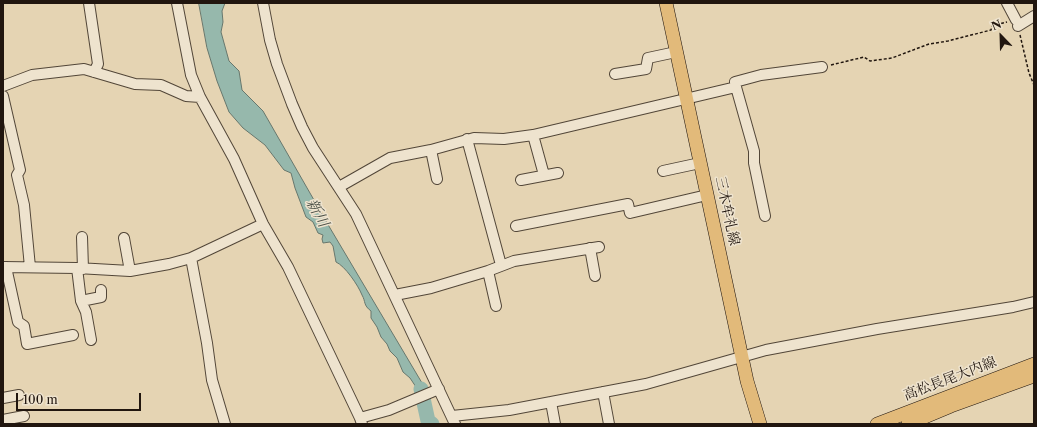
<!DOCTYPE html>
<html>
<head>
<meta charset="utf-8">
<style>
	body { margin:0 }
	#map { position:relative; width:1037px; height:427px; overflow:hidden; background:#e5d4b3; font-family:"Libre Caslon Text",serif }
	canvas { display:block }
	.frame { position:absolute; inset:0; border:4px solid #21160f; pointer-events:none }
	.north { position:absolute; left:981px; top:16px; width:40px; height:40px; -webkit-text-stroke:3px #eee3ce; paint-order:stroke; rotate:337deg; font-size:11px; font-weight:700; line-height:16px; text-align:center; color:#21160f }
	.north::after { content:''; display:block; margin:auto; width:14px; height:18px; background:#21160f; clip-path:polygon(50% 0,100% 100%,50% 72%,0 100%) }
	.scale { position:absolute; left:16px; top:393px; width:125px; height:18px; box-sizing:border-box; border:2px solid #21160f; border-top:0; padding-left:5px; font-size:12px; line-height:14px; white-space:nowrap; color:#21160f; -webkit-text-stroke:3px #eee3ce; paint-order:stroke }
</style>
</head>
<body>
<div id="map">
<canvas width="1037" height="427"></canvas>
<div class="frame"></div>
<div class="north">N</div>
<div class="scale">100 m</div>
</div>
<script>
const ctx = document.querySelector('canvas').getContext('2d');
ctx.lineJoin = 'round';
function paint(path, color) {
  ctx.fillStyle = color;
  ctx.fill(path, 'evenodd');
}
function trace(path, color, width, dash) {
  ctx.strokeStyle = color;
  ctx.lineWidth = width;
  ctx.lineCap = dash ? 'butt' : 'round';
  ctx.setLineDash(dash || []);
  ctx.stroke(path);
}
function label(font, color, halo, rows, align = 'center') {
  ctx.font = font + ' "Libre Caslon Text","Noto Serif JP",serif';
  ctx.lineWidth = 3;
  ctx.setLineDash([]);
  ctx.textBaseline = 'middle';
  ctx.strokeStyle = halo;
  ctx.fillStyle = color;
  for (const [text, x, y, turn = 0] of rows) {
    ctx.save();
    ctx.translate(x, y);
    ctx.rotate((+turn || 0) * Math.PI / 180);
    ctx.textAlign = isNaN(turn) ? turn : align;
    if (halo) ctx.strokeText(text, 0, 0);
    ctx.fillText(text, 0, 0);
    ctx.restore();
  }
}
const water = new Path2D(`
	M199,3H225L222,11L223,22L221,32L229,61L239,71L242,90L263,111L330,228L425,388L431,407L425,409L416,387L410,378L403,372L397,358L390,351L387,344L381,337L377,327L371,318V311C363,305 366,302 362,295C358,285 345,266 336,262L333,246L330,242L323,243L322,239L323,235L318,233L313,222L306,217L295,188L291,173L284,170L265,145L243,128L229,112L217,81L207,48Z`);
const river = new Path2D(`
	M421,389L428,421L432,424`);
const path = new Path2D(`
	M1020,35L1029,73L1034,85
	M831,65L864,57L870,61L892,58L929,44L948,41L991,30L992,26L1007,22`);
const minor = new Path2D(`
	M89,3L98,64L94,72
	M177,3L191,75L200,97L234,159L263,224L288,267L360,418
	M263,3L270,40L277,64L292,104L302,127L313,148L356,214L455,424
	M1007,3L1016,20
	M1018,26L1034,16
	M615,74L646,69L648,58L676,52
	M3,86L32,75L84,69L135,84L161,85L186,96L200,97
	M736,87L754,151V163L765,216
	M3,96L20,170L17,175L24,205L30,267
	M533,135L544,175
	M467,139L501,265
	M431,150L437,179
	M663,171L700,163
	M521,180L558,173
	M339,187L390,158L431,150L474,138L504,139L533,135L736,87L735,82L761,75L822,67
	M516,226L628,204L630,213L707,195
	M82,237L83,269
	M124,238L130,271
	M590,248L595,276
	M191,258L207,343L212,380L225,424
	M3,267L77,268L130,271L169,264L191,258L263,224
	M6,267L18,322L24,326L27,344L73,335
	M77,268L81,301L86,312L91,340
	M488,271L496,306
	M395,295L431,288L488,271L514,261L599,247
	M81,301L101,297V290
	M603,392L609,424
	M3,398L19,395
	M551,402L555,424
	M452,416L509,410L646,384L766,350L877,329L1013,307L1034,302
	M3,420L24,416
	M362,424L360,418L389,410L439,389`);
const major = new Path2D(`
	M666,3L747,381L760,424
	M877,424L1034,364
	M908,424L951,406L1034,376`);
const streetNames = [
	["三木牟礼線",727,211,78],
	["高松長尾大内線",950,379,-21]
];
const waterNames = [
	["新川",317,213,61]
];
paint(water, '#96b8ac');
trace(water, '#67776d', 1);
trace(river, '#96b8ac', 15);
trace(minor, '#524638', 12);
trace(major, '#21160f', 14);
trace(path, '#21160f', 1.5, [3, 2]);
trace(minor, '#eee3ce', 10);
trace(major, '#e2ba7a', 13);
label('14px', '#21160f', '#eee3ce', streetNames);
label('italic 15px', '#4a4f46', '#eee3ce', waterNames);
</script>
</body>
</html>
